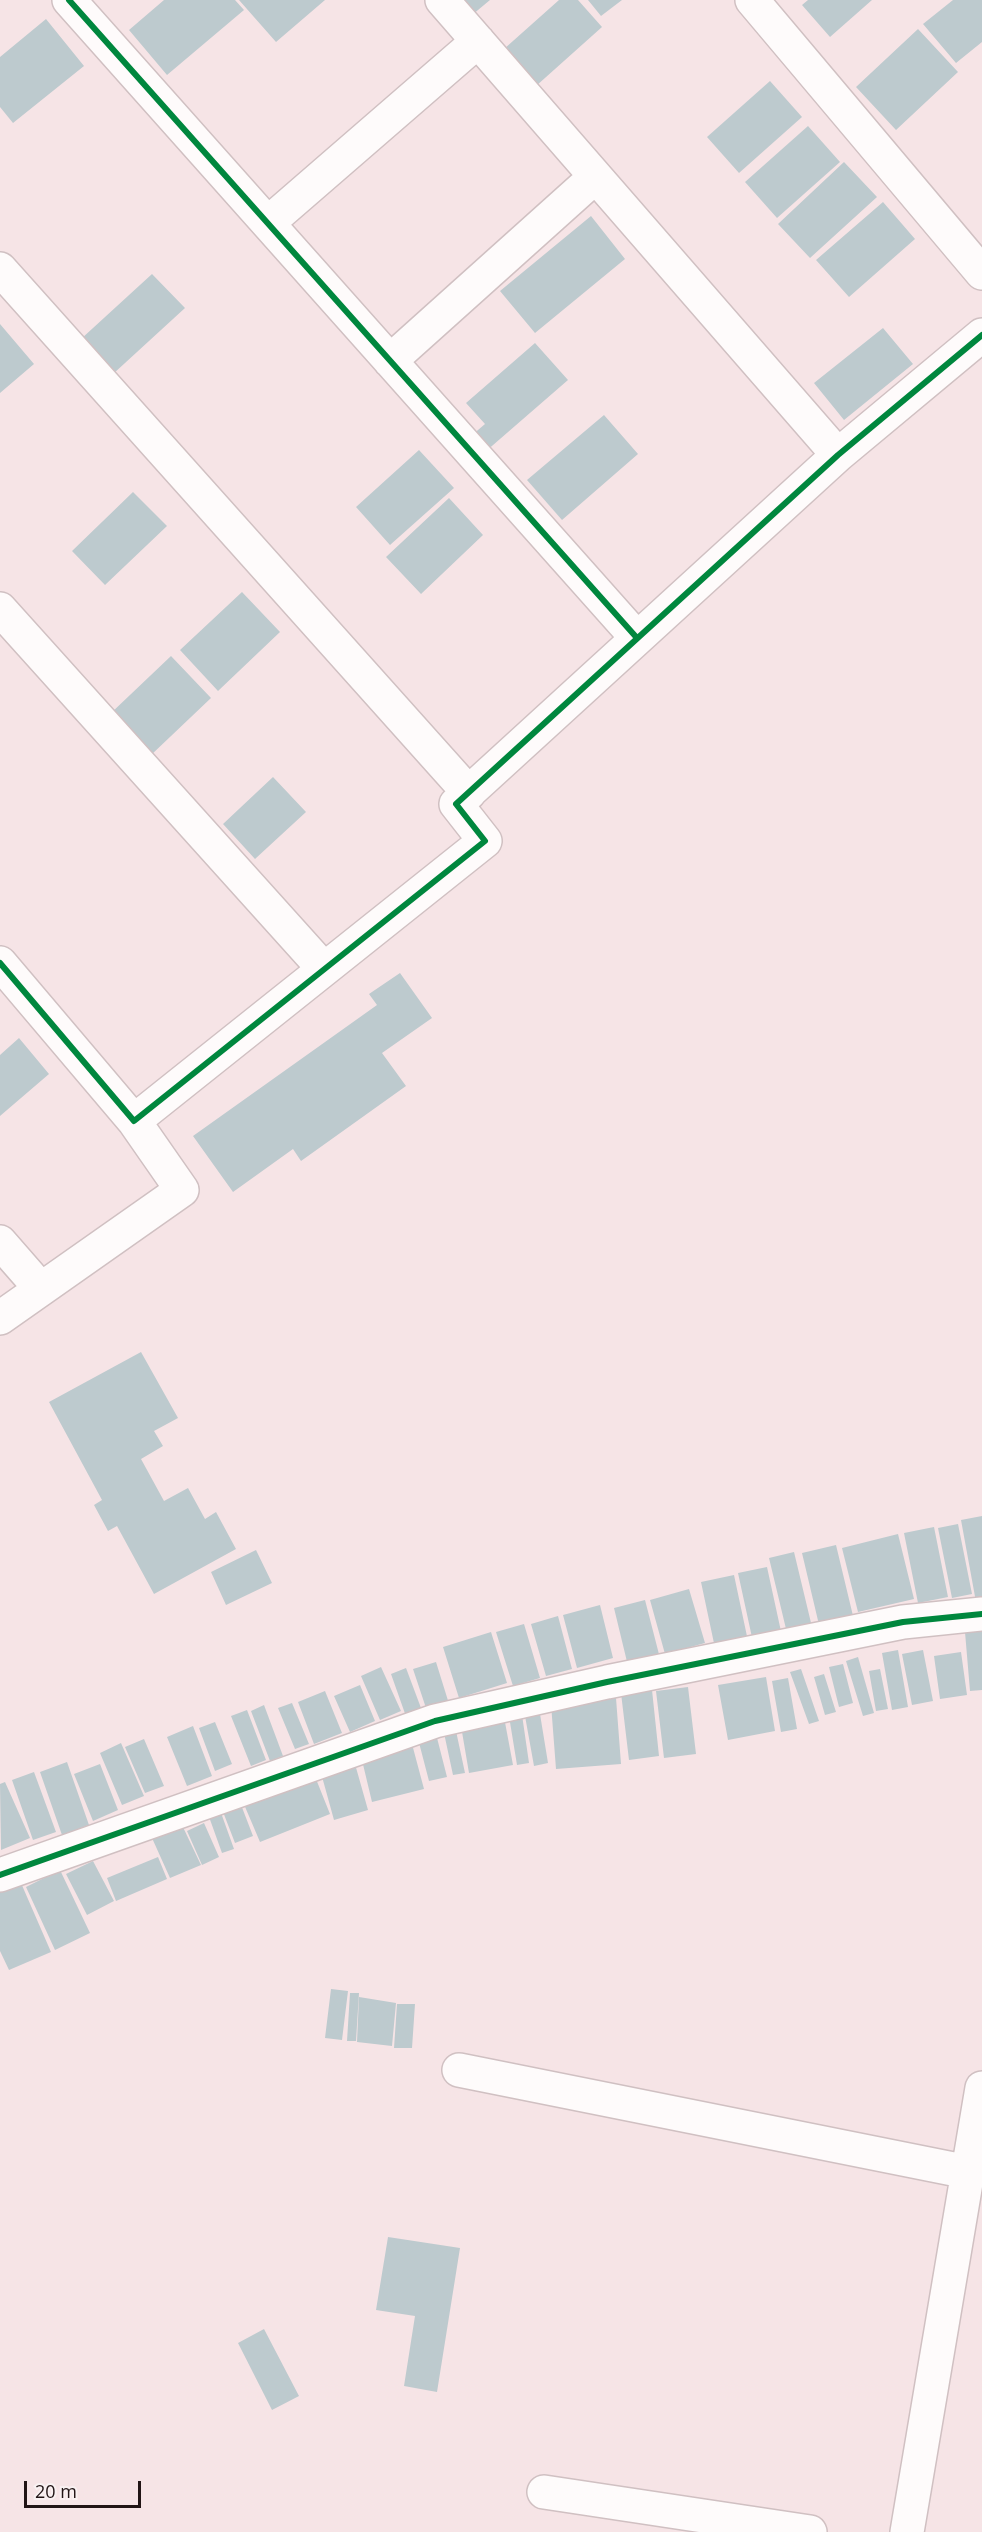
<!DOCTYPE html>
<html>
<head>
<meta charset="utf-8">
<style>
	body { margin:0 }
	#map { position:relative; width:982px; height:2532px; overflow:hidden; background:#f6e4e6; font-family:"Open Sans",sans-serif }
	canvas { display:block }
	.scale { position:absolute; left:24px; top:2481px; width:117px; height:27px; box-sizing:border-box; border:3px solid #211415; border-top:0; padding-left:8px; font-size:18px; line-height:21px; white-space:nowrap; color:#211415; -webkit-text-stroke:4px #f9f1f2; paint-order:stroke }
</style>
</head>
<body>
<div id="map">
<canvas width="982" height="2532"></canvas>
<div class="scale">20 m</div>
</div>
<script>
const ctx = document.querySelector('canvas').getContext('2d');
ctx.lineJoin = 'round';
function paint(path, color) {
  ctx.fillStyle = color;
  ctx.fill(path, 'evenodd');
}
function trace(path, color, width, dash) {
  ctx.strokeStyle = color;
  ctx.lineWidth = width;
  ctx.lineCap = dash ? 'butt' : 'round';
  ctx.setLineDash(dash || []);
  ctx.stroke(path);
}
const building = new Path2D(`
	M164,0H235L244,10L167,75L129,30Z
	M239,0H325L276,42Z
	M450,0H490L466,20Z
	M559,0H578L602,27L536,86L504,49Z
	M588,0H622L601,16Z
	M808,0H872L830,37L802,5Z
	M953,0H982V42L956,63L923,24Z
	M46,19L84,66L13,123L0,107V57Z
	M918,29L958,72L896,130L856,87Z
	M770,81L802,117L739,173L707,137Z
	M808,126L840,162L777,218L745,182Z
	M844,162L877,197L810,258L778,224Z
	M883,202L915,239L849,297L816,260Z
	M591,216L625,259L535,333L500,291Z
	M152,274L185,308L113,374L81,339Z
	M0,324L34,364L0,393Z
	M883,328L913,364L844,420L814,383Z
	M535,343L568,380L485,452L471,436L485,424L466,403Z
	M604,415L638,454L562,520L527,480Z
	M419,450L454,488L390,545L356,507Z
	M133,492L167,526L105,585L72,551Z
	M449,498L483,535L421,594L386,557Z
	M242,592L280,632L218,691L180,650Z
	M171,656L211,698L150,756L110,714Z
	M273,777L306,812L255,859L223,824Z
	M400,973L432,1018L382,1053L406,1086L301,1161L293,1149L233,1192L193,1136L377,1005L369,994Z
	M19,1038L49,1074L0,1116V1055Z
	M141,1352L178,1418L154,1431L163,1446L141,1459L164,1501L188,1488L205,1519L216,1512L236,1549L154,1594L117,1526L108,1531L94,1505L102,1500L49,1402Z
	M982,1516V1601L976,1602L961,1520Z
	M958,1524L972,1594L952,1598L938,1528Z
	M934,1527L948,1597L918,1603L904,1533Z
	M898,1534L914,1599L858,1612L842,1548Z
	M836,1545L854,1620L820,1629L802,1553Z
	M256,1550L272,1583L226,1605L211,1572Z
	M794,1552L812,1627L787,1633L769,1558Z
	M767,1567L782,1636L753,1642L738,1573Z
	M734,1575L748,1641L715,1648L701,1582Z
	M689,1589L705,1643L665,1654L650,1600Z
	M645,1600L661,1662L629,1670L614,1608Z
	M600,1605L613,1658L577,1668L563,1615Z
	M558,1616L572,1669L546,1676L531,1624Z
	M524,1624L540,1678L513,1686L496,1632Z
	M982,1630V1690L970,1691L965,1632Z
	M491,1632L507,1683L459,1698L443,1647Z
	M898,1650L908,1707L892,1710L882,1653Z
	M923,1650L933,1701L912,1705L902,1654Z
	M961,1652L967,1695L940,1699L934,1656Z
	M858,1657L874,1713L863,1716L846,1661Z
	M436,1662L450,1707L428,1714L413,1669Z
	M843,1664L853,1703L839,1707L829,1667Z
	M381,1667L401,1711L380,1720L361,1676Z
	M406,1668L424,1716L408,1722L391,1674Z
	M801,1669L819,1721L809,1724L790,1672Z
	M880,1669L888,1709L876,1711L869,1671Z
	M824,1674L836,1712L825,1715L814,1677Z
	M766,1677L775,1731L728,1740L718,1685Z
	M788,1678L797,1729L781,1732L772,1681Z
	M360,1685L375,1721L350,1732L334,1696Z
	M688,1687L696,1754L664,1758L656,1691Z
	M652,1690L659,1756L629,1760L621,1693Z
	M325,1691L342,1733L314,1744L298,1702Z
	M616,1698L621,1764L556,1769L551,1704Z
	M292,1703L309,1744L295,1749L278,1708Z
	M264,1705L283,1756L270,1761L251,1711Z
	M521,1708L529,1763L517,1765L508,1710Z
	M247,1710L266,1760L251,1766L231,1716Z
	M540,1714L548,1763L534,1766L525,1716Z
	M504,1717L513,1765L469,1773L461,1726Z
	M215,1722L232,1764L215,1771L199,1728Z
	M193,1726L212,1776L187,1786L167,1737Z
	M435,1730L447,1777L429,1781L417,1735Z
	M456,1731L465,1773L453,1775L444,1733Z
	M144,1739L164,1786L145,1793L125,1747Z
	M121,1743L144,1796L122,1805L100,1753Z
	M412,1744L424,1789L372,1802L361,1756Z
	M67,1762L89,1825L62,1835L40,1772Z
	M100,1764L118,1810L93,1821L74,1774Z
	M355,1764L368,1810L334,1820L321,1773Z
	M34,1772L56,1832L33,1840L12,1780Z
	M314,1774L330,1814L260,1842L243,1802Z
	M5,1782L30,1838L1,1850L0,1784Z
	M238,1797L253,1836L235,1843L220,1804Z
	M220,1810L234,1849L222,1853L208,1814Z
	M204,1823L219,1857L202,1865L187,1831Z
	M182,1825L201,1865L170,1878L152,1838Z
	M158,1857L167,1879L116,1901L107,1878Z
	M93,1861L114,1901L87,1915L66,1874Z
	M60,1870L90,1933L55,1950L26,1887Z
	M21,1883L51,1952L9,1970L0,1951V1893Z
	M331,1989L348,1991L342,2040L325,2038Z
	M350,1993H359L356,2041H347Z
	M359,1997L396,2003L392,2046L357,2042Z
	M397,2004H415L412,2048H394Z
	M388,2237L460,2248L437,2392L404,2386L415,2316L376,2310Z
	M264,2329L299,2396L272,2410L238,2343Z`);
const street = new Path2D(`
	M69,0L637,638
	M442,0L838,455
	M752,0L982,273
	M268,223L478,41
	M0,269L469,793
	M390,361L595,177
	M0,609L324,969
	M0,963L134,1121L485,841L456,804L838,455L982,335
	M0,1242L41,1289
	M0,1318L182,1190L134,1121
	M0,1875L435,1721L607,1682L903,1622L982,1614
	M459,2070L968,2172
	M544,2492L810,2532
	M907,2532L982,2088`);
const cycleway = new Path2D(`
	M69,0L637,638
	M0,963L134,1121L485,841L456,804L838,455L982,335
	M0,1875L435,1721L607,1682L903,1622L982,1614`);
paint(building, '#bdcace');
trace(street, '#d0c0c2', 36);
trace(street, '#fefbfb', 33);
trace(cycleway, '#00873e', 6);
</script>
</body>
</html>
